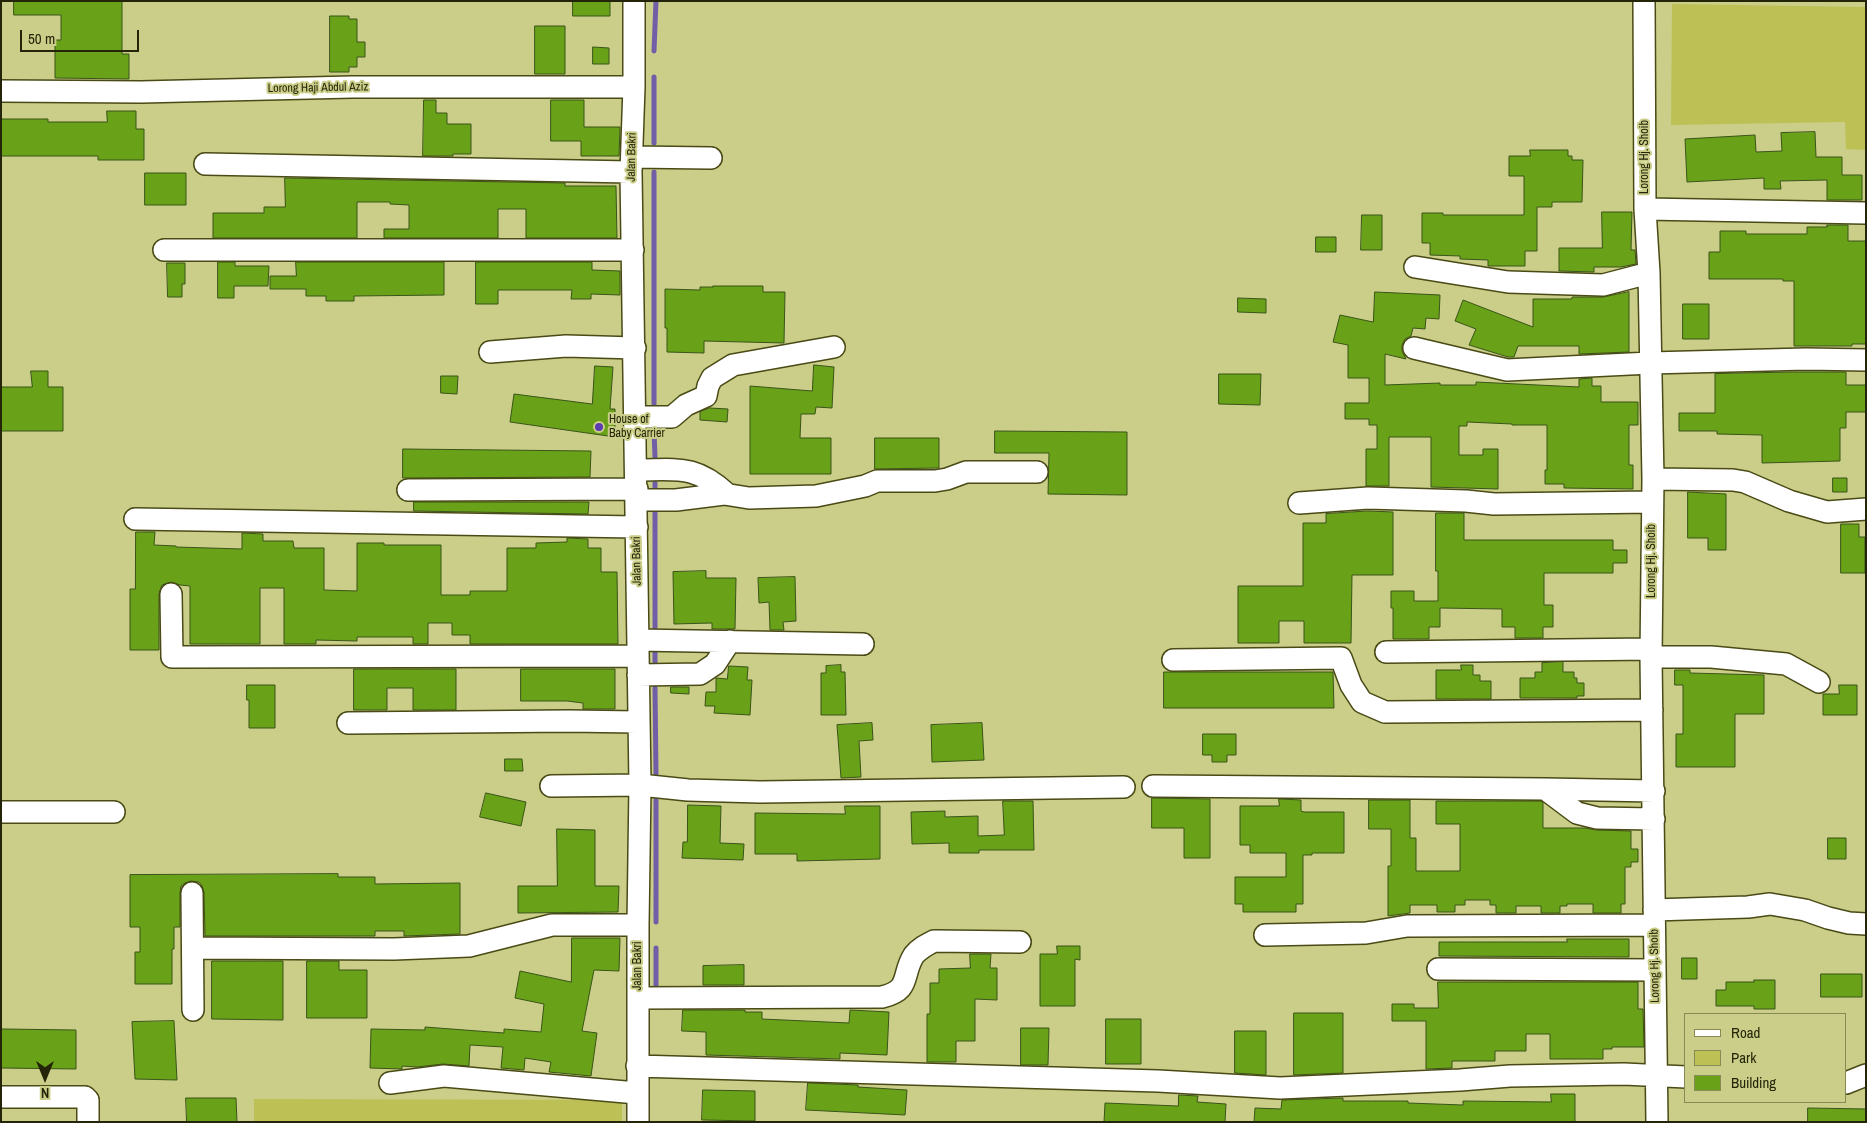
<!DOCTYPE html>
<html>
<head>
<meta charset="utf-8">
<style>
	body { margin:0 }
	#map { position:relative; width:1867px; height:1123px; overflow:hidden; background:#cbce88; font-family:"Archivo Narrow",sans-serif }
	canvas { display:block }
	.frame { position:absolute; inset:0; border:2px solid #242508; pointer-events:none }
	.legend { position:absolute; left:1684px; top:1013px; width:162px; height:90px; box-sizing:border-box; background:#cbce88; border:1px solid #888a55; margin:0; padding:6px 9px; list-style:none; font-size:15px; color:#242508 }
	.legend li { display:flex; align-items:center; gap:10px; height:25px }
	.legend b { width:25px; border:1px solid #888a55 }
	.north { position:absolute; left:20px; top:1053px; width:50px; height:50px; -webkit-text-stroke:4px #cbce88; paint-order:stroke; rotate:180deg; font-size:14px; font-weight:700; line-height:20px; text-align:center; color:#242508 }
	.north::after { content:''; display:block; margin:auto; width:18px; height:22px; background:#242508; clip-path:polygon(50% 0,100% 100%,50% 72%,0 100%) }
	.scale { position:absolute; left:20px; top:30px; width:119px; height:22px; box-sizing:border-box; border:2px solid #242508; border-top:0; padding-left:6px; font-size:15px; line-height:18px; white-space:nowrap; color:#242508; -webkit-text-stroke:4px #cbce88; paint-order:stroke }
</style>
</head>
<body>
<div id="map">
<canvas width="1867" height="1123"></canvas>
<div class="frame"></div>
<ul class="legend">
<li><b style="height:6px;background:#fff"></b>Road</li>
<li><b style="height:14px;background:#bdc055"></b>Park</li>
<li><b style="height:14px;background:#69a118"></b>Building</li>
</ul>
<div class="north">N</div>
<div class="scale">50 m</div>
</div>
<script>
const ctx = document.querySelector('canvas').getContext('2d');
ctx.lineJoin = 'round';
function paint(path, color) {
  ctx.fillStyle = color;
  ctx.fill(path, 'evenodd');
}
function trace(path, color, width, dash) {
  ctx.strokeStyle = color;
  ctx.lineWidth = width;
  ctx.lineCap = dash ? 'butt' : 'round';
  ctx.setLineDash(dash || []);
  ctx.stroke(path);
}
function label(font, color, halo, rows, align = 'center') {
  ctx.font = font + ' "Archivo Narrow",sans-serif';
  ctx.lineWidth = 4;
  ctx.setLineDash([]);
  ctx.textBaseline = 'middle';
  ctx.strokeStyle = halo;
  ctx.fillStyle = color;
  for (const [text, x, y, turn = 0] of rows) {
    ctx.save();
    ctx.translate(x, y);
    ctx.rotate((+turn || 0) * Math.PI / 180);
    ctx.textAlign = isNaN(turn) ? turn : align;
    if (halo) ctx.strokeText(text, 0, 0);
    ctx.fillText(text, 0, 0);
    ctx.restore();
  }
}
const green = new Path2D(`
	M1672,4L1866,7V150L1846,149L1845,122L1671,125Z
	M254,1099L622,1100V1122H254Z`);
const stream = new Path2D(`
	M654,51L656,1
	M654,77V143
	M654,172V404
	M654,430L655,457
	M655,483V487
	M655,513V627
	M655,653V662
	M655,688L656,774
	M656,800V922
	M656,948V985`);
const building = new Path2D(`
	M14,1H122V54H129V79L55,78V40H61V15H14Z
	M573,1H610V16H573Z
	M330,16H349V19H357V42H365V57H357V67H349V72H330Z
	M535,26H565V74H535Z
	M593,47L609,48V64H593Z
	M424,100H436V113H447V124H471V154H453V156H423Z
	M551,100H584V127H620L619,156H581V141H551Z
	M107,111H136V129H144V160H98V156H1V119H48V122H107Z
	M1815,132L1816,157H1842V175H1862V200H1827V180L1780,181L1781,189H1764V178L1687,182L1685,139L1755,135L1756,152L1782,151L1781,133Z
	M1530,150H1568V156H1572V160H1583L1582,202H1552V207H1537V251H1525V266H1488V260L1460,259V256L1430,255V243H1422V213H1443V215H1524V176H1509V156H1530Z
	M145,173H186V205H145Z
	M285,178L565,183V186H616L617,238H526V209H498V238H384V229H409V205L390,204V202H357V238H213V213H264V207H285Z
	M1602,212H1632L1631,250H1635L1636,264L1621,267H1594V272L1559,271V248H1602Z
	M1362,215H1382V250H1361Z
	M1827,225H1848V241H1866V344H1852V346H1794V281H1783V279H1709V252H1720V231H1746V234H1807V227H1827Z
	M1316,237H1336V252H1316Z
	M218,262H235V266H269L268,286H234V298H218Z
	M296,262H444V295L354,296V301H326V296H306V289H270V276H296Z
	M476,262H592V270L620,271V295L591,294V299H571L572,290H498V304H476Z
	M167,263H185V284H182V297H168Z
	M713,286H763V292H785L784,343L704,341V353L667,352V328H665V289L700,290V287H713Z
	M1375,292L1440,295L1439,319L1426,318L1425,329L1413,328L1411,336L1405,339L1402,345V351L1406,359L1385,354V385L1440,383V385H1476V382L1579,387V379L1592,378V386H1601V402H1638V425H1629V465H1633V489L1564,488V484H1545V470H1547V425H1512V424L1467,422V426H1459V455H1483V449H1498V489L1431,487V437H1389V486H1366V449H1377V425H1369V419H1345V403H1369V378H1348V345L1333,342L1340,315L1373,322Z
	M1629,292V352L1579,354V346H1518L1514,357H1508L1469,345L1476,329L1455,321L1463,300L1533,327V299H1572V297H1603Z
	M1238,298L1266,299V313L1238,312Z
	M1683,304H1709V339H1683Z
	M814,365L834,367L832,408L816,407L815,414H801L800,438H831V474H750V386L812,391Z
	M595,366L613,367L610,409H615V437L510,422L514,394L592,404Z
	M31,371H48V387H63V431H1V387H32Z
	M1793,372H1846V385H1866V412H1846V428H1840V461L1762,463V435L1717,434V431H1679V413H1715V374Z
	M1219,374H1261L1260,405L1219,404Z
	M441,376H458L457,394L441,393Z
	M710,408L728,409L727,422L700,420V412Z
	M995,431L1127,432V495L1048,494L1049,453H995Z
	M875,438H939V468L875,469Z
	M403,449L591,451L590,477L403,478Z
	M1833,478H1847V492H1833Z
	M1688,492L1726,494V550H1708V538H1688Z
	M414,502H589L588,514L414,511Z
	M1368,511L1393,512V575H1352L1351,643H1304V621H1279V643H1238V586H1303V523H1326V514Z
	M1436,513H1464V540H1613V550H1627V563H1613V573H1544V605H1553V627H1543V638H1515V627H1502V609L1440,608V627H1429V639H1393V608H1391V591H1414V601H1438V571H1436Z
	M1841,524H1859V537H1865V573H1841Z
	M136,532H155L154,545L176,546V547L242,549V533L263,534V541H293L294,548H324V590L357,591V543H384V545H441V595H470V591H507V548H536V543L567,542V538L588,539V548H601V572H617L618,644H470V635H452V623H428V644H413V637H357V641L316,640V644H284V588H260V644H190V586L180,585L171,582L162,585L159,594V650H130V589H135Z
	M706,571V578H736L735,629H712V623L674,624L673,572Z
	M795,577L796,621L783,622L784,630H770L769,602L759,603L758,578Z
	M1563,662V672H1574V678H1577V683H1584V696H1577V698H1520V678H1535V672H1542V663Z
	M841,665V672H845L846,715H821V673H826V666Z
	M1461,665H1473V675H1480V681H1491V699H1436V670H1461Z
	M729,666L748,667L747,680H752L750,715L714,713L715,706H705L706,692H716V678L727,679Z
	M354,669H456V710H413V688H387V710H354Z
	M521,669H615V709H583V703L567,701H521Z
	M1675,670H1690V673L1764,675V714H1735V767H1676V734H1683V685H1675Z
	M1164,672H1333L1334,708H1164Z
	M247,685H275V728H249V700H247Z
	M1839,685H1857V715H1823V694H1839Z
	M671,687H689V694L671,693Z
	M872,723L873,740L859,741L861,777L841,778L837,725Z
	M982,723L984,760L932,762L931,725Z
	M1203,734H1236V755H1227V762H1212V755H1203Z
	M505,759H522L523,771H505Z
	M486,793L526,802L521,826L480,817Z
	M1152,798L1210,799V858H1184V828H1152Z
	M1279,799L1301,800V811L1304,812H1344V853H1312V855H1303V904H1296V912H1243V904H1235V877H1286V853H1250V845H1240V806H1279Z
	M1369,800H1410V838H1416V871H1460V824H1436V801H1541L1543,803V828H1585L1597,830L1631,831V849H1638V862H1631V867H1625V904H1621V913H1593V904H1567V906H1560V913H1541V906H1516V913H1496V905H1490V900H1465V905H1455V912H1437V905H1410V913L1388,916V866H1391V829H1369Z
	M1003,801H1033L1034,850H979V853H949V843L912,844L911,812L945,811V817L978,816V836L1004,835Z
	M688,805L721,806L720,843L744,844L743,860L682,858L683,842H687Z
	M845,806H880V859L797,861V854H755V813L845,814Z
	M557,829L595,830V886H619L618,912L518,913V886H557Z
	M1828,838H1846V859H1828Z
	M338,874V877H375V884L460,883V934L404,936V931H375V936H205L204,892L202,886L199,882L191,881L185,883L181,886L180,893V927H174V949H172V984H135V952H140V927H130V875Z
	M572,938H620L619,971L594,970L582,1031L597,1033L591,1076L549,1072L551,1062L525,1058L524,1070L501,1068L503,1047L470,1045L469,1066L443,1064L417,1067L402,1066V1069L370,1068L371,1029L425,1030V1027L504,1033V1029L541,1032L544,1004L515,998L520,971L571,982Z
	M1567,939H1629V957L1439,956V942H1567Z
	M1057,946H1080V960L1075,959V1006H1040V954H1057Z
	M970,954H991L990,968H997V1000L975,999V1041H956V1062H927V1014H930V983H939V969L970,968Z
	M1682,958H1697V979H1682Z
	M212,961H283V1020L212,1019Z
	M307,961H339V970H367V1018H307Z
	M744,965V985H703V966Z
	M1821,974H1862V997H1821Z
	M1754,980H1775V1009H1754V1006H1716V990H1726V982H1754Z
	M1438,982H1638V1009H1643L1644,1047H1612V1049H1603V1059H1550V1034H1526V1051H1495V1061H1452V1068L1426,1069V1021H1392V1004H1414V1008H1438Z
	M683,1010H745V1012H762V1019L849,1023L850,1010L889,1012L887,1055L840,1053V1059L706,1055V1032L682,1031Z
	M1294,1013H1343V1073L1294,1075Z
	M1106,1019H1141V1064H1106Z
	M174,1021L177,1080L135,1079L132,1022Z
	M1021,1028H1049L1048,1065H1021Z
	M1,1029L76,1030V1069L1,1068Z
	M1235,1031H1266V1075L1235,1073Z
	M808,1083L858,1085V1087L907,1090L905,1115L806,1110Z
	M703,1090L755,1091V1121L702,1120Z
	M1551,1094H1575V1122H1254L1255,1108L1281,1109L1282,1100L1343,1098V1101H1408V1103L1463,1105V1101L1551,1102Z
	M1179,1095L1198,1096L1197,1102L1226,1104L1225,1122H1104L1105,1103L1178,1106Z
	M186,1098H236L237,1122H187Z
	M1808,1108L1866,1109V1122H1808Z`);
const minor = new Path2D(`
	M634,1V87L631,172L640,785L638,925V1122
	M1644,1L1645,209L1649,273L1653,479L1651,657L1657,1122
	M1,91L141,92L352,87H634
	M632,157L711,158
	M205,164L631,172
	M1645,209L1866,213
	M164,250H633
	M1415,267L1508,282L1603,285L1649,273
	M1414,348L1507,370L1650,363L1806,359L1866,360
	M490,352L566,346L635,348
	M635,417H672L686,405L706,396L708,386L712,378L733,365L834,347
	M636,470C677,470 695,464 727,494
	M1653,479L1733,480L1745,482L1789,501L1827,512L1866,509
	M408,490L637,489
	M637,500H676L724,494L749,498L816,496L865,486L877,481H935L947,479L966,472H1037
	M1299,503L1368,498L1466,501L1494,504L1652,502
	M135,519L637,527
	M171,594L172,657L638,656
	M638,640L863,644
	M1386,652L1651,649
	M1651,657H1711L1786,664L1819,682
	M1173,660L1341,658L1351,685L1362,702L1385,712L1652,710
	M638,675L700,674L715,664L730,641
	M348,723L568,721L638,722
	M551,786L640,785L688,790L760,792L1124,787
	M1153,786L1545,789L1577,813L1597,818L1654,819
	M1545,789L1654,791
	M1,812H114
	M192,893L193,1010
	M1654,910L1748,907L1770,904L1805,910L1828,918L1849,923L1866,924
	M1265,935L1366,933L1407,926L1654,925
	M193,948L394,949L469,946L552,925H638
	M1438,969L1655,970
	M638,998L882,997C912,990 901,975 914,955C920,948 926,945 934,941L1020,942
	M637,1066L1158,1081L1280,1088L1460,1080L1510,1076L1624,1074L1686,1077
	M390,1083L444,1076L637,1093
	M1846,1083L1866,1075
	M1,1097H85L88,1100V1122`);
const markers = [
	[599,427,5,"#5d3bb3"]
];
const streetNames = [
	["Lorong Haji Abdul Aziz",318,88,-1],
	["Jalan Bakri",632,157,-89],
	["Lorong Hj. Shoib",1645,157,-90],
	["Jalan Bakri",637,561,-91],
	["Lorong Hj. Shoib",1652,561,-90],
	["Jalan Bakri",638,966,-90],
	["Lorong Hj. Shoib",1655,966,-91]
];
const poiNames = [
	["House of",609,420],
	["Baby Carrier",609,434]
];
paint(green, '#bdc055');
trace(stream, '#705fa7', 5);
paint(building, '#69a118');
trace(building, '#395419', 1);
trace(minor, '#494a15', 24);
trace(minor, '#fff', 21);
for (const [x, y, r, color] of markers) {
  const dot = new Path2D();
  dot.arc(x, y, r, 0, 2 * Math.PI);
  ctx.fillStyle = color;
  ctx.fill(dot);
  trace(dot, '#cbce88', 2);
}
label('12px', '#242508', '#cbce88', streetNames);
label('12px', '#242508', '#cbce88', poiNames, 'left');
</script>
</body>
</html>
